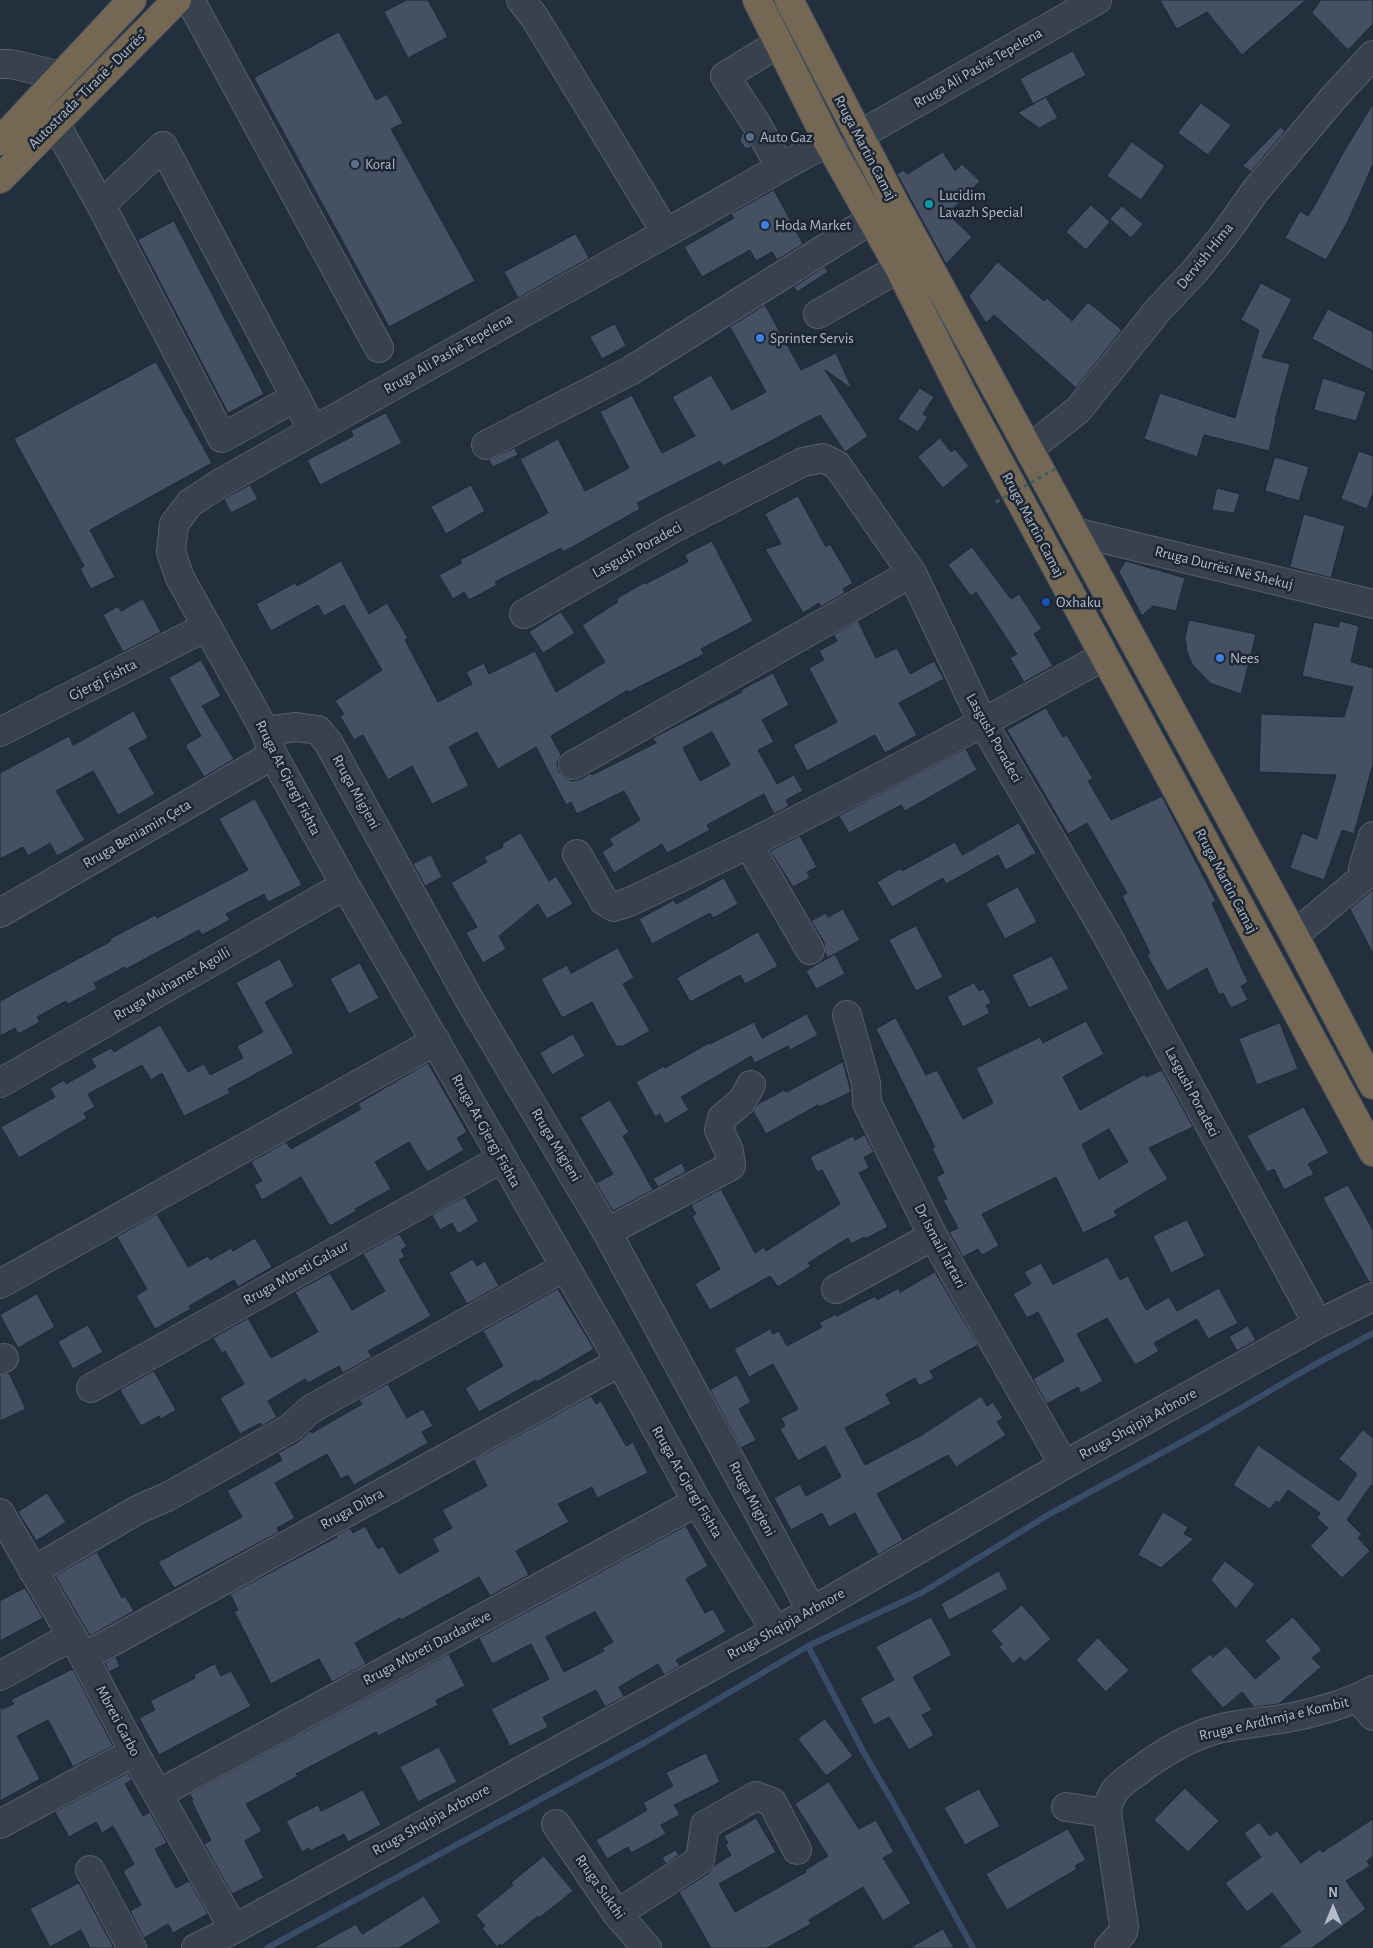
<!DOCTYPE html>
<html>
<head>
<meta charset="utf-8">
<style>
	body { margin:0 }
	#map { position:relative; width:1373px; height:1948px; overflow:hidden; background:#242f3e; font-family:"Alegreya Sans",sans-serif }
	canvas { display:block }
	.north { position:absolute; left:1308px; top:1883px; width:50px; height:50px; -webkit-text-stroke:4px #1d2633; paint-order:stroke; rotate:0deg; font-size:14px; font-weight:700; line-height:20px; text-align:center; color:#b4bcc9 }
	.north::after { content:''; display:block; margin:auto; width:18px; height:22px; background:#b4bcc9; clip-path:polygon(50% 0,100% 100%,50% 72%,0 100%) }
</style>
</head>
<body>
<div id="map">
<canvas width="1373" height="1948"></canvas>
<div class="north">N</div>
</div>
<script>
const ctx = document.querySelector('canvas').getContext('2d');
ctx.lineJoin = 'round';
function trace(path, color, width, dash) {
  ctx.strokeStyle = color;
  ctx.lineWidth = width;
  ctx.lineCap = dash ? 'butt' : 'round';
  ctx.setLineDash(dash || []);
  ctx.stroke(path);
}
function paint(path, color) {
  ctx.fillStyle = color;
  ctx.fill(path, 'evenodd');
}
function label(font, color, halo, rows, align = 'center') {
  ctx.font = font + ' "Alegreya Sans",sans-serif';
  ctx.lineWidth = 5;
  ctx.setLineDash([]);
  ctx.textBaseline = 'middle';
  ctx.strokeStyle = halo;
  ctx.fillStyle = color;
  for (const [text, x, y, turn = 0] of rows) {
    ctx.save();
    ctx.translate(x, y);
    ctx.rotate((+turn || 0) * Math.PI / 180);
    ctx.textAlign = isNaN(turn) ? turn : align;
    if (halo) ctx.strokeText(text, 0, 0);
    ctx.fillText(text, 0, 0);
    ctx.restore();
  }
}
const stream = new Path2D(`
	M808,1646L864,1753L891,1799L973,1948
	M267,1948L644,1743L808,1646L923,1592L1048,1515L1198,1433L1309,1368L1373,1333`);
const building = new Path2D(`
	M407,0H428L448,37L408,58L384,12Z
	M1160,0H1306L1242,55L1207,12L1177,29Z
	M1321,0H1373V24L1348,50L1312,13Z
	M339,32L376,100L387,94L403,123L391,129L475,281L389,327L254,78Z
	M1073,51L1086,75L1033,104L1020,79Z
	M1046,97L1058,118L1039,128L1018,113Z
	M1201,103L1231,125L1208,155L1178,133Z
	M1373,104V164L1348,221L1326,260L1285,238L1300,211L1308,216L1315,205L1343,153Z
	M1281,127L1285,131L1251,172L1243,166Z
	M743,132L744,133L752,148H745L740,141Z
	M1132,142L1165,166L1141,200L1107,176Z
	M943,152L955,171L962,164L980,181L948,214L972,237L946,264L897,174L904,170L907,174Z
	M774,190L803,244L777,260L772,252L756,261L750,250L702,277L684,247L734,218L731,214Z
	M1091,205L1110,222L1086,250L1066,232Z
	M1122,206L1143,224L1131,238L1110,219Z
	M174,221L264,394L228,413L138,240Z
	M576,234L589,258L518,298L504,272Z
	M998,262L1044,301L1047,298L1072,321L1088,302L1122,330L1076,388L994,315L986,323L969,296Z
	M825,267L828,272L797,292L794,287Z
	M1261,283L1292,299L1262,357L1290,364L1275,420H1276L1269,451L1204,435L1197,457L1144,439L1160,393L1235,418L1259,330L1241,320Z
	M765,305L801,370L836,353L852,389L825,370L868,436L845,452L820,415L723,466L720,461L637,503L640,509L563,552L561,548L495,582L497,585L469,600L464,592L453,599L439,575L462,563L460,560L548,513L520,459L558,439L585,491L629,468L600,412L632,395L662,453L695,436L672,397L711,375L732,410L766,392L730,327Z
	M1328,309L1373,332V371L1312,339Z
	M615,324L626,346L602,359L590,337Z
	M156,362L212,463L90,530L115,577L91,589L80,569L84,566L14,439Z
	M1323,378L1366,392L1356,421L1314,410Z
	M920,388L934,397L923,414L928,417L918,432L898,419Z
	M386,413L402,443L320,485L307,460L353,436L351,431Z
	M940,438L951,452L955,449L969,466L943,488L918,457Z
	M515,448L518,455L493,467L489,460Z
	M1359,451L1373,456V493L1367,509L1341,499Z
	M1275,457L1309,467L1299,501L1265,491Z
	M250,485L258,499L231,513L224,499Z
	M471,485L485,511L446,534L431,507Z
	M1217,488L1240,494L1234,513L1212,510Z
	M798,496L826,547L830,544L853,583L843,589L845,593L820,607L819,603L803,613L765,549L781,544L765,514Z
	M1304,514L1345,526L1331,578L1290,567Z
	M712,541L753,621L701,649L704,654L629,692L628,690L551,736L561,755L557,764L559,772L565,778L572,781L581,779L591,773L592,775L656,743L653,738L742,692L741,690L773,673L789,705L762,720L774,742L758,750L777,784L794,775L803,791L786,800L789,806L774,814L764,794L707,825L710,830L667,853L662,844L614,873L602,852L613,845L609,839L640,820L624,791L577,814L571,802L566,805L536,747L498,769L477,732L449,747L469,786L432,804L412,766L388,780L363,735L354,740L340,716L344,714L335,701L382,670L344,605L324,616L318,605L271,631L256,604L295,583L297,586L341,561L369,614L387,603L408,638L405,640L438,702L472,684L466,672L484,663L489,674L535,651L556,692L605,662L582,625L618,602L616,599L644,583L645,584L688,562L685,555ZM712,732L730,765L700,781L683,748Z
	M972,547L1011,599L1019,594L1042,629L1034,634L1053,666L1024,682L1010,658L1017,654L976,592L971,596L948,565Z
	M1126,561L1185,578L1176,611L1153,606L1142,616L1119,572Z
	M143,599L161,632L123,652L103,615L118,606L121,611Z
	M561,612L575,633L543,653L529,632Z
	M1189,620L1256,634L1241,694L1210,683L1192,664L1187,652L1185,638Z
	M858,621L876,658L897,648L910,674L934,661L944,679L899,703L917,735L885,753L875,735L807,771L793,745L837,722L809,668L824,660L819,651L837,641L834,635Z
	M1340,621L1359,626L1351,662L1373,668V764L1354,834L1342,830L1324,880L1290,868L1302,833L1317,839L1336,775L1259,772L1261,714L1344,717L1353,687L1302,676L1314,622L1338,627Z
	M201,660L221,696L202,706L234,759L204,777L185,745L201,736L169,678Z
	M1046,708L1063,737L1067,735L1093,779L1088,781L1111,820L1162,796L1216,901L1212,903L1248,982L1241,986L1248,1000L1231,1008L1223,993L1219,995L1207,968L1167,991L1147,955L1150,953L1122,896L1127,893L1087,823L1068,834L1007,730Z
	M134,711L148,738L129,748L155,794L118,815L93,771L56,791L85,840L57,856L50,843L28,856L23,847L0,859V773L69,736L73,745Z
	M966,749L977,770L905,811L901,805L849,833L839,816Z
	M255,799L302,885L268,902L264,894L226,914L230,920L202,935L199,930L126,969L125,967L94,983L97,989L68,1004L66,1001L37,1017L40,1022L18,1034L15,1028L0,1036V1001L111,941L110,939L155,915L157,918L248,870L219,819Z
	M1019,823L1036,853L1006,870L998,855L946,884L943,878L892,907L877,882L901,868L902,871L955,842L962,855Z
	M521,833L549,881L556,876L573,904L547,919L538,904L499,936L506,949L483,963L466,933L477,927L451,883L487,862L484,857L503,847L502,844Z
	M800,836L817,867L807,872L810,878L793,887L770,851Z
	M431,855L442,877L425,886L413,864Z
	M724,878L738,904L713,918L710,913L652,944L639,919L674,900L676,904Z
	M1018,887L1037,922L1005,939L986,904Z
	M1373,890V954L1350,909Z
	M843,909L860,940L828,958L825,953L824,942L811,921L826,913L828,917Z
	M916,926L943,977L916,991L889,940Z
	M758,932L778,966L745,984L740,975L690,1002L677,978Z
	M618,948L634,978L623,984L650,1031L623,1046H616L592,1002L562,1018L541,979L567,965L571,973Z
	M835,954L845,974L816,989L806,971Z
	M1052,956L1069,989L1029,1008L1012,975Z
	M280,959L294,986L265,1002L294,1053L228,1089L230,1093L184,1116L162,1073L151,1080L142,1065L88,1094L95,1107L84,1113L87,1118L19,1158L1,1127L55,1097L50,1088L64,1080L66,1084L96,1067L91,1059L111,1048L114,1052L160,1025L188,1072L204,1064L210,1075L243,1058L237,1046L263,1032L236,983Z
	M360,963L379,998L349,1014L330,979Z
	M974,983L979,991L984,989L991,1003L986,1006L990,1013L963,1027L947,997Z
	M807,1014L818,1035L790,1050L788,1046L755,1063L751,1056L681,1097L689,1110L665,1124L660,1114L655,1117L636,1082L664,1066L665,1068L709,1043L710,1044L754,1022L762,1038Z
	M896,1018L926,1075L937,1070L963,1119L993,1103L976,1068L1040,1037L1043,1043L1086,1021L1104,1054L1063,1077L1080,1110L1145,1074L1146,1077L1162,1070L1193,1127L1149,1148L1168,1179L1114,1211L1117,1216L1083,1233L1056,1177L982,1214L999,1246L982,1255L978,1249L963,1257L949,1232L958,1228L943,1200L947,1199L936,1177L944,1173L932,1148L935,1147L876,1029ZM1109,1129L1128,1162L1099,1179L1082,1145Z
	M1280,1023L1298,1069L1257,1085L1239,1039Z
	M573,1034L585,1056L552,1075L540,1053Z
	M843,1062L851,1092L819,1107L818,1105L766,1134L753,1111L758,1104L784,1090L786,1092Z
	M428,1063L467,1132L457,1138L464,1150L427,1172L409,1142L375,1162L391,1189L355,1209L356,1211L330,1226L301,1177L262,1200L254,1185L262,1181L251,1162L286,1142L291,1149L361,1109L358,1104Z
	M610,1100L629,1132L623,1136L653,1190L613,1211L596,1183L613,1174L580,1118Z
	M1304,1107L1329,1153L1308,1164L1314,1174L1284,1190L1274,1169L1267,1172L1247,1136Z
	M865,1135L874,1152L864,1157L869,1168L859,1173L888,1227L865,1239L864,1237L851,1244L848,1238L808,1263L811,1266L778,1287L770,1276L710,1310L695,1284L720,1269L692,1216L696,1214L691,1205L721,1189L755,1253L764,1247L766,1251L840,1204L822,1170L817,1172L810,1157L853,1136L855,1140Z
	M682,1163L686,1172L658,1187L653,1179Z
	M1348,1185L1373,1230V1282H1369L1323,1198Z
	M465,1197L479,1221L458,1234L452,1223L440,1230L432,1215Z
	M157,1214L188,1267L208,1256L210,1260L231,1248L233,1251L255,1238L272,1267L238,1287L234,1280L189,1306L191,1309L155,1329L136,1296L147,1289L117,1237Z
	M1187,1220L1205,1256L1171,1273L1153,1236Z
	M399,1234L407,1246L401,1250L405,1257L399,1260L431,1316L368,1351L372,1357L343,1373L339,1366L308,1383L305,1379L268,1401L277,1417L262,1426L260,1423L240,1434L220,1398L244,1384L225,1351L222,1353L213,1338L248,1318L271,1358L318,1332L295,1292L330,1273L352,1310L385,1291L363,1254Z
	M1108,1257L1120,1280L1128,1276L1146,1310L1169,1297L1177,1311L1219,1288L1238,1323L1208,1339L1197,1319L1154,1343L1159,1351L1135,1365L1107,1318L1077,1334L1103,1381L1081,1393L1078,1387L1047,1404L1033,1379L1064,1361L1038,1312L1027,1318L1013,1294L1031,1284L1024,1272L1041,1263L1053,1284Z
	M473,1259L477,1266L485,1261L499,1286L467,1304L449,1273Z
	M935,1272L978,1345L930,1371L934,1378L919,1386L915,1378L886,1394L891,1404L845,1428L865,1465L922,1435L981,1396L987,1406L993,1402L1003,1418L997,1422L1006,1435L956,1467L948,1455L877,1494L903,1540L878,1555L855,1513L829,1527L822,1513L791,1530L774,1498L800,1484L806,1496L841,1477L825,1446L798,1461L780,1429L785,1426L781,1418L798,1409L773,1364L749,1377L734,1349L770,1329L773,1334L779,1331L787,1346L822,1327L819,1323L836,1314L837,1316L875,1296L877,1300L899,1288L900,1292Z
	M558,1289L594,1349L537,1382L536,1380L479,1412L465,1388L503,1366L483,1331Z
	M37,1294L55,1327L18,1348L0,1315Z
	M88,1325L103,1352L73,1369L58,1342Z
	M1248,1326L1256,1340L1237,1351L1229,1337Z
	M154,1371L176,1410L161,1419L159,1416L141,1426L120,1390Z
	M9,1373L26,1409L0,1421V1375Z
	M737,1375L751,1402L739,1409L756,1440L741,1448L710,1390Z
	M388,1384L407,1418L423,1409L433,1426L422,1432L428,1443L354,1485L348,1475L341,1479L327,1454L275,1483L295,1518L277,1528L279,1532L174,1588L158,1562L242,1517L227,1491L282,1460L278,1453L298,1442L310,1431L312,1433L362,1404L359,1400Z
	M591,1396L596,1404L601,1401L626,1446L633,1442L648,1473L597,1498L592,1487L558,1504L569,1522L516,1551L529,1575L490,1596L479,1577L401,1620L400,1618L355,1643L366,1664L332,1682L319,1659L271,1684L234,1611L238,1610L230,1594L337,1537L336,1536L350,1528L353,1533L365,1526L378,1549L383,1546L399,1574L439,1551L432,1539L452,1528L442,1510L487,1486L474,1460Z
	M1363,1430L1373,1438V1487L1371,1485L1347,1520L1362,1535L1358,1538L1370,1551L1342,1578L1310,1546L1328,1528L1317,1518L1320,1513L1288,1490L1279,1503L1276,1501L1270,1509L1233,1485L1258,1445L1339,1501L1357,1474L1339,1459Z
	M47,1493L66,1522L36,1541L18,1512Z
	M1163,1512L1188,1527L1184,1534L1194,1539L1161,1568L1138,1555Z
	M686,1526L708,1566L686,1579L705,1613L713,1609L726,1632L676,1660L680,1666L664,1675L658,1664L619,1687L624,1697L605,1707L596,1690L543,1717L548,1727L510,1746L491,1709L549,1679L531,1644L492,1664L479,1638ZM595,1612L613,1642L602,1648L604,1651L564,1672L546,1637Z
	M97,1552L122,1598L125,1596L134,1611L90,1636L55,1576Z
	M1225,1561L1255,1584L1236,1609L1211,1580Z
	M999,1571L1008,1589L949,1620L941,1604Z
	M25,1588L43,1618L0,1641V1601Z
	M1022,1605L1051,1639L1025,1662L1020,1657L1013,1664L999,1647L1002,1644L991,1631Z
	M931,1617L952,1655L913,1677L932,1710L922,1715L934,1735L909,1750L889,1717L874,1725L860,1698L894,1680L876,1647Z
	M1293,1617L1322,1650L1312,1658L1321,1667L1279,1704L1254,1707L1242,1692L1223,1708L1190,1670L1210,1654L1213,1657L1226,1646L1255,1679L1280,1658L1265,1641Z
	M1098,1638L1129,1670L1106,1692L1076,1660Z
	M449,1654L465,1686L436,1700L438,1705L378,1736L376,1732L296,1774L298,1776L246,1804L262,1831L245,1841L264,1878L232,1894L204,1844L211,1840L191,1800H193L190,1794Z
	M116,1657L120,1666L109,1672L105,1663Z
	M215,1664L221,1676L231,1671L251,1706L159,1755L139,1718L155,1710L150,1701L195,1678L194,1675Z
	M73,1669L113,1746L73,1767L48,1720L17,1736L40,1779L0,1801V1705L2,1709L14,1704L11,1700Z
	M825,1719L853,1756L826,1776L798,1739Z
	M439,1747L457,1782L418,1802L400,1767Z
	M706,1753L720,1782L674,1805L680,1815L661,1825L666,1834L631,1853L628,1847L607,1859L596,1840L647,1810L643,1803L673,1786L666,1773Z
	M128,1773L132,1780L125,1784L143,1816L150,1812L167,1843L155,1849L176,1888L189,1881L208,1914L173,1933L168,1924L144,1938L130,1911L141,1905L123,1871L134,1864L113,1826L102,1833L96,1822L69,1837L55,1812Z
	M829,1782L859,1829L876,1820L894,1852L883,1858L911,1903L883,1921L863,1887L809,1920L811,1924L767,1948H711L679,1892L709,1873L715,1865L731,1855L725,1845L728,1843L724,1836L756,1818L776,1852L719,1884L735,1912L806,1872L805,1870L828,1856L795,1804Z
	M1185,1788L1219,1821L1188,1852L1154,1820Z
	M979,1789L1000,1826L965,1845L944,1808Z
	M363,1790L381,1825L348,1842L344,1834L310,1851L309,1848L302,1852L286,1821L318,1805L321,1811Z
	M1373,1819V1856L1367,1861L1370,1866L1346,1881L1366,1909L1312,1948H1278L1301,1932L1272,1893L1247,1912L1225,1883L1261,1857L1244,1833L1259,1822L1270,1836L1277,1831L1301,1863L1320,1849L1322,1852Z
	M1068,1829L1086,1860L1075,1866L1077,1869L1007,1910L986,1874Z
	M676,1850L679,1855L666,1864L662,1858Z
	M544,1856L573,1891L539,1918L538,1916L501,1946L500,1944L497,1947L482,1928L485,1926L476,1915L513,1885L511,1883Z
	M79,1883L114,1948H90L81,1930L50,1947L30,1909Z
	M424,1896L441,1922L399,1948H313L356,1924L362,1934Z
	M943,1929L954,1948H910Z`);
const minor = new Path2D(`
	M190,0L379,348
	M521,0L535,18L666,233
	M779,43L725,76L757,125L780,167
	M0,64H11L62,76
	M55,123L101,205L163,146L307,419L308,433
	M858,135L872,128L1097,0
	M101,205L222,438L296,397
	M818,314L899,268
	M486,445L630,371L872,219
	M1030,448L1078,410L1158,310L1194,272L1224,235L1256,190L1335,96L1373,55
	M1075,532L1373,604
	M524,614L670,530L803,462L823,458L837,465L912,573L983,723L1108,937L1318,1324
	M265,731L296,727L318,730L328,742L469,999L607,1232L812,1611
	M0,732L206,627
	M573,765L912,573
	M749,845L810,950
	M577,854L604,901L614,907L629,902C791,826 948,743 1104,656
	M0,913L273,755
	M1294,935L1365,876L1363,868L1373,836
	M847,1015L866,1083L867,1103L933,1236L1064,1465
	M0,1083L345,885
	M607,1232L731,1166L729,1151L719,1130L722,1118L742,1101L751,1085
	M0,1284L436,1041
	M836,1289L933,1236
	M0,1360L4,1358
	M91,1388L501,1159
	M0,1513L84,1657L134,1752L234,1929
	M33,1571L139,1509L167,1497L290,1428L311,1409L565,1267
	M775,1630L697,1502L620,1362L345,885L273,755L265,731L180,578L171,552L174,524L190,503L219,484C367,400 515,317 664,234C719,204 772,171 828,142
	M84,1657L620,1362
	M0,1676L72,1636
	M1358,1698L1373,1716
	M158,1794L697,1502
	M1066,1807L1107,1813
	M0,1824L134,1752
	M556,1824L617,1914L647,1948
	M90,1870L132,1948
	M617,1914L700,1860L705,1825L756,1796L772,1802L797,1850
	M196,1948L234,1929L812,1611L1064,1465L1318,1324L1373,1297
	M1109,1948L1123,1932L1124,1926L1107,1813C1110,1789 1120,1785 1137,1772C1162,1753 1188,1737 1218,1729C1239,1724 1261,1722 1282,1719C1311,1714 1348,1704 1373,1690`);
const highway = new Path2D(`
	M757,0L828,142L899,268L964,397L1373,1152
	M789,0L896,206L1294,935L1373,1085
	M0,141L132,0
	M0,179L177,0`);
const pathBridge = new Path2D(`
	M996,502L1057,468`);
const markers = [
	[750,137,5,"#5c6f8a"],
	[355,164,5,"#5c6f8a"],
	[929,204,5,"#0f9aa8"],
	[765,225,5,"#3f7fe0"],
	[760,338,5,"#3f7fe0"],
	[1046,602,5,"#1a4fb4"],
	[1220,658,5,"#3f7fe0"]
];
const streetNames = [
	["Rruga Ali Pashë Tepelena",978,68,-30],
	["Autostrada \"Tiranë - Durrës\"",88,89,-45],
	["Rruga Martin Camaj",865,148,62],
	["Dervish Hima",1205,256,-51],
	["Rruga Ali Pashë Tepelena",448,354,-30],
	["Rruga Martin Camaj",1033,525,62],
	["Lasgush Poradeci",637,550,-29],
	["Rruga Durrësi Në Shekuj",1224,568,14],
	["Gjergj Fishta",103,680,-27],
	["Lasgush Poradeci",994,738,61],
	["Rruga At Gjergj Fishta",288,778,63],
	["Rruga Migjeni",356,792,61],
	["Rruga Beniamin Çeta",137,834,-30],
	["Rruga Martin Camaj",1226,881,62],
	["Rruga Muhamet Agolli",172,984,-30],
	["Lasgush Poradeci",1192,1092,62],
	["Rruga At Gjergj Fishta",486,1131,61],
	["Rruga Migjeni",556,1145,59],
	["Dr Ismail Tartari",940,1246,62],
	["Rruga Mbreti Galaur",296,1273,-29],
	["Rruga Shqipja Arbnore",1138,1424,-29],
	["Rruga At Gjergj Fishta",687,1482,60],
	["Rruga Migjeni",752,1499,62],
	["Rruga Dibra",352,1509,-29],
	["Rruga Shqipja Arbnore",786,1624,-29],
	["Rruga Mbreti Dardanëve",427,1648,-28],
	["Rruga e Ardhmja e Kombit",1274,1719,-13],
	["Mbreti Garbo",118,1721,62],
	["Rruga Shqipja Arbnore",431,1820,-29],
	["Rruga Sukthi",600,1887,55]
];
const poiNames = [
	["Auto Gaz",760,137],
	["Koral",365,164],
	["Lucidim",939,195],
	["Lavazh Special",939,212],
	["Hoda Market",775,225],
	["Sprinter Servis",770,338],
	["Oxhaku",1056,602],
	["Nees",1230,658]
];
trace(stream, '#394c67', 6);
paint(building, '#455162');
trace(building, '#1f2835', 1);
trace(minor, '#565f6c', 30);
trace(highway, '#434c59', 30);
trace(minor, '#38414e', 28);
trace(highway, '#746855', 28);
trace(pathBridge, '#44595c', 3, [4, 4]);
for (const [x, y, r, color] of markers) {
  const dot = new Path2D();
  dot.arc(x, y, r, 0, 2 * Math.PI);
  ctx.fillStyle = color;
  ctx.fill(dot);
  trace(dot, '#1d2633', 2);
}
label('15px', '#b4bcc9', '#1d2633', streetNames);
label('15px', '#b4bcc9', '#1d2633', poiNames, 'left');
</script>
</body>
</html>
